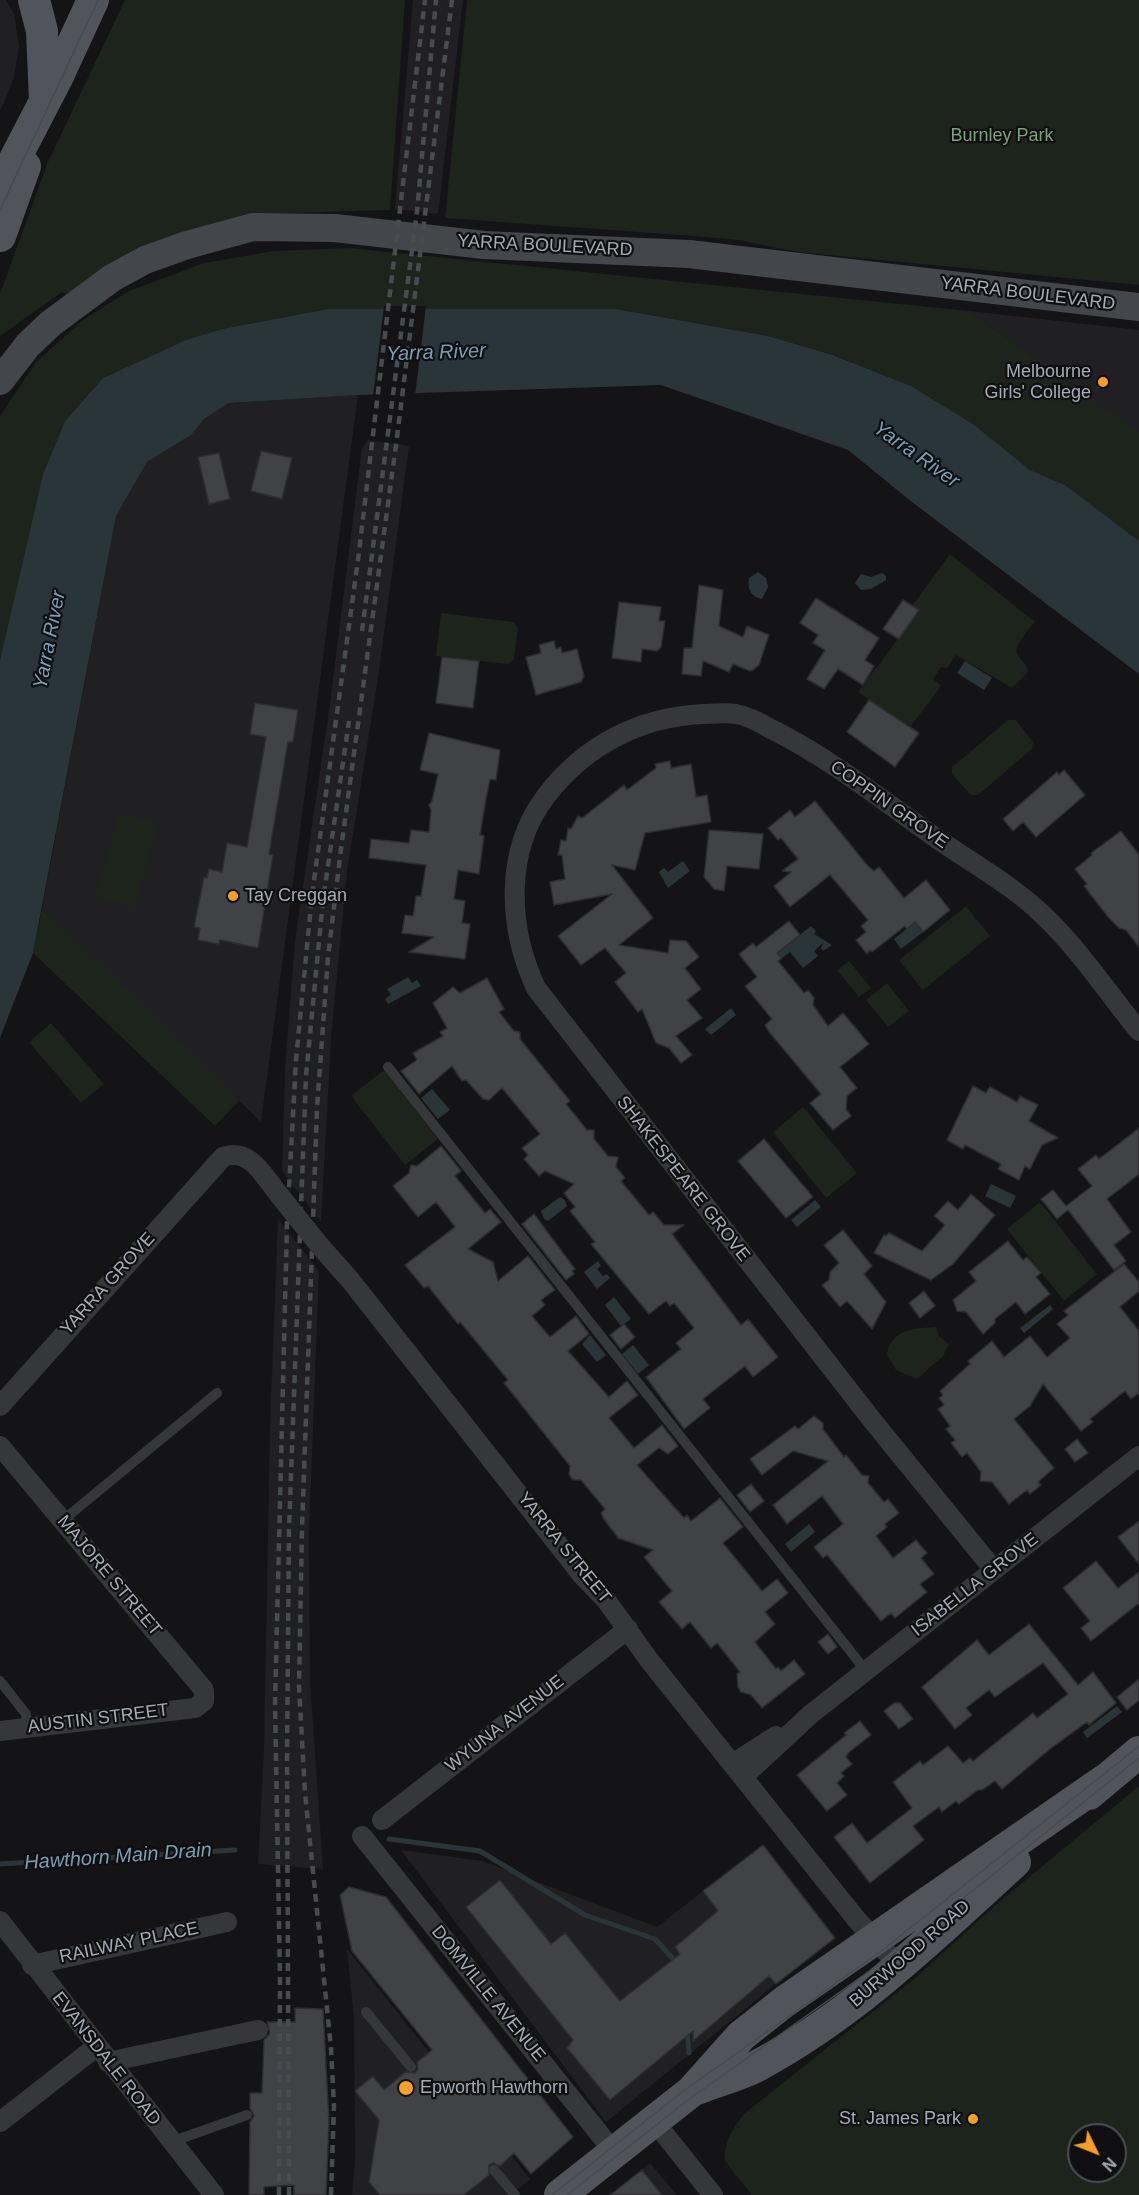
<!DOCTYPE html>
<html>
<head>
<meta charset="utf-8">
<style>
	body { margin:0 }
	#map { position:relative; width:1139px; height:2195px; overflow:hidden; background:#141416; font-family:Helvetica,sans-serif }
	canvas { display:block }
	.north { position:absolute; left:1067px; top:2123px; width:60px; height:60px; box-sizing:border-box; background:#0f0f11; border:2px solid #4b4e53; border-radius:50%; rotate:133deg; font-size:16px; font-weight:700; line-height:24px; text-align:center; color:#a5acb7 }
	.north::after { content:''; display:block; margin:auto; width:21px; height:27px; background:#f89f2a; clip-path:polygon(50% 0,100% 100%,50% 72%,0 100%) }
</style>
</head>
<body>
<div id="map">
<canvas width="1139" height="2195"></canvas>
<div class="north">N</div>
</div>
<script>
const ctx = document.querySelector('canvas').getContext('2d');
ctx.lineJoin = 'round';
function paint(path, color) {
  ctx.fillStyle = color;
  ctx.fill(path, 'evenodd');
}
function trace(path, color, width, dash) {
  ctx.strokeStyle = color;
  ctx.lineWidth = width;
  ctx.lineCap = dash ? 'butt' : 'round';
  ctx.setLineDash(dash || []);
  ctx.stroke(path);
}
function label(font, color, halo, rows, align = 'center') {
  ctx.font = font + ' Helvetica,sans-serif';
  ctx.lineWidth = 4.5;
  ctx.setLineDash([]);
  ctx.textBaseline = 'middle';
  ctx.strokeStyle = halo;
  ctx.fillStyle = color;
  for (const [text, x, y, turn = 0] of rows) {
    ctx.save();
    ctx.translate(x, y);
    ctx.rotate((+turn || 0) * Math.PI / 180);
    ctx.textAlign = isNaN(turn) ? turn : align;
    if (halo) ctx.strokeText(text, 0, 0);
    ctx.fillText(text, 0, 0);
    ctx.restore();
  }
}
const built = new Path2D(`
	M0,0H6L14,14L19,46L14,78L0,111Z
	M413,0H463L438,214L395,209Z
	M969,311L1139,330V433H1138Z
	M358,395L261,1122L42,909L116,516L147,462L191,435L204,419L229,403Z
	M368,440L409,446L378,678L347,871L331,1039L321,1222L282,1171L285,1069L295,940L330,704L362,448Z
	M278,1219L319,1271L309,1531L310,1681L323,1869L258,1864L264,1751L270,1426Z
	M401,1850L482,1861L657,1927L703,1891L776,1984L606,2122Z
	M347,1949L530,2179L511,2195H352L355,2160L354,2017Z
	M650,2163L677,2195H610Z`);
const green = new Path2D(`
	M125,0H405L390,210L252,214L155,245L66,294L62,292L0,336V294L47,164Z
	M467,0H1139V285L798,252L738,240L694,236L445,218Z
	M349,248L969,311L1139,433V541L1065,485L1030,470L973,424L911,386L834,355L768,336L616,309H328L222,329L186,340L103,378L65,421L43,474L0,660V416L36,362L83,320L129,291L204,263L274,251Z
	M950,554L1035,622C1029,630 1012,646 1018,655C1022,662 1027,664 1028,672L1012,688L956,655L947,668L941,667L933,679L941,686L911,726L903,721L902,723L858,692L919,611L912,606Z
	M441,613L514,622L518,628L514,659L508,664L436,656Z
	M1008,720H1016L1033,742L1032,749L978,795H971L952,774V767Z
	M119,813L159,824L134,908L95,896Z
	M966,906L990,936L923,990L899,960Z
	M42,909L240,1100L215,1126L33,953Z
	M849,961L871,988L859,997L837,970Z
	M887,983L909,1011L888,1027L866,1000Z
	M51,1023L104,1084L81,1103L29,1042Z
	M384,1070L438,1139L405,1165L351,1096Z
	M803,1107L857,1173L826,1198L773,1132Z
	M1040,1202L1097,1274L1064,1301L1007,1229Z
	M936,1327L939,1336L949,1344L943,1356L917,1379L896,1370L887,1354C891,1329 915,1328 936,1327Z
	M1139,1786V2195H752L725,2161C723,2143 734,2126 745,2113L914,1979L998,1903ZM1079,2135H1115V2171H1079Z`);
const water = new Path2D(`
	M328,309H616L768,336L833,355L911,386L973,424L1030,470L1065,485L1139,541V674L912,502L848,450L661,385L358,395L229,403L204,419L191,435L147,462L116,516L33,953L0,1038V660L43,474L65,421L103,378L186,340L222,329Z
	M758,572L766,578L768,587L762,599C751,597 747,589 749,578Z
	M882,573L886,576V580L871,589L861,590L855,583L861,574L871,577Z
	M965,661L992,678L984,690L957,673Z
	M683,861L690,871L668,888L659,872L664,868L668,872Z
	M915,922L923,932L901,949L894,939Z
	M811,926L816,931L814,934L832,945L823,951L821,948L823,943L814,951L818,956L803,968L790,952L782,958L777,953Z
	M408,977L412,983L417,980L421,986L388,1004L385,999L391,995L387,989Z
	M731,1008L736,1015L711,1035L705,1029Z
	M432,1089L450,1110L438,1119L421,1098Z
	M991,1184L1016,1196L1010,1208L985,1196Z
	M560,1197L565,1200L567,1206L548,1221L544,1219L541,1211Z
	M815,1200L821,1207L797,1227L791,1220Z
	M598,1261L601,1266L597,1269L603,1276L607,1274L610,1278L597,1289L584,1272Z
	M614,1297L631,1319L621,1326L605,1305Z
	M1050,1305L1053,1309L1024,1333L1020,1328Z
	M590,1335L606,1355L597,1362L582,1344Z
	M633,1345L649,1365L638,1374L622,1354Z
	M809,1524L815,1532L791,1552L785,1544Z
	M1117,1706L1122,1712L1087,1738L1083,1732Z`);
const pier = new Path2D(`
	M384,306H426L415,396L373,397Z`);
const stream = new Path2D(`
	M389,1839L480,1851L585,1915L655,1939L677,1963
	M0,1864L235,1850
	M687,2030L689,2053`);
const building = new Path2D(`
	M261,451L292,458L282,499L251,491Z
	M219,453L230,499L209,504L198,457Z
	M699,585L723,590L719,626L743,637L747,626L769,635L759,665L753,670L750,671L733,664L729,672L703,661L701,676L682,674L684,648H692Z
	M816,598L879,638L865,660L874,666L863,685L838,669L824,689L807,679L825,650L813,643L818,635L800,623Z
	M903,600L919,610L899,639L883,629Z
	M619,602L661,607L659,621H665L661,647L657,651L642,649L641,662L612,658Z
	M554,641L556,649L561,647L562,653L577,649L584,676L581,682L536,695L526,657L541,653L539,645Z
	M442,657L479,661L473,708L436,703Z
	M869,700L919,733L895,767L847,732Z
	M255,703L298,710L293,742H288L269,854L273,855L258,948L220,940L219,944L198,940L200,928L194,927L204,877L207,878L209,869L222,872L227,843L247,847L266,737L250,734Z
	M429,733L500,750L496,780L490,779L486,799L480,835L484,836L479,874L458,870L454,899L465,901L462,923L470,924L465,959L409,952L434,937L402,933L405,915L413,916L416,896H421L426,865L369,858L371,839L409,843L411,830L429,832L431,810L429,805L432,801L438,774L420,770Z
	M670,761L671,768L691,764L696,797L707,795L711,822L645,833L635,870L612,865L653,918L619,945L668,953L670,940L686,941L699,957L685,968L701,989L687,1000L702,1018L676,1036L692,1055L681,1063L669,1048L656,1043L642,1009L638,1012L615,982L626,973L605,948L581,965L558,936L612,894L554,905L550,882L565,879L562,855H558L561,840L566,841L568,828L571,829L578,816L582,818L624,785L627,790L656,768L655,764Z
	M1064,770L1085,795L1036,837L1023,822L1013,831L1003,819L1057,772L1059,775Z
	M815,801L867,865L874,871L879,867L904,898L926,880L950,910L923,932L915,922L907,929L905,926L872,952L870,950L867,954L856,940L866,932L861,926L868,920L830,875L790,907L774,886L791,872L782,871L798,859L781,838L778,840L768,828L790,810L795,817Z
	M709,830L763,834L759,869L727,866L724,891L714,889L704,877Z
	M1121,831L1139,855V947L1126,930L1119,928L1108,917L1084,886L1087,884L1075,869L1092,855L1091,853Z
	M789,921L800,935L777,953L782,958L778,961L804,993L808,990L814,998L813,1005L828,1026L843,1013L869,1044L840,1067L857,1088L847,1096L846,1109L851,1116L833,1130L810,1103L821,1094L770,1033L765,1025L772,1019L745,986L757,977L739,954L753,943L756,947Z
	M487,978L504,1009L499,1012L514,1031L520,1032V1039L570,1101L566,1104L587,1130H594V1139L608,1156L618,1157L616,1167L625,1178L621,1181L649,1215L653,1212L664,1225H684L672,1234L741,1325L748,1319L778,1357L753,1377L745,1366L703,1399L710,1408L684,1429L646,1377L681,1349L676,1343L694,1328L674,1303L670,1306L666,1301L649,1314L591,1244L595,1242L570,1211L575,1207L564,1193L574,1184L545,1171L539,1176L524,1159L528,1155L522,1148L540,1134L502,1088L489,1100L483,1099L466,1080L462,1081L452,1066L419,1094L401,1071L417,1060L413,1053L443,1036L440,1032L447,1028L433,1003L453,987L460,993Z
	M973,1086L986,1093L990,1087L1017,1102L1020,1096L1038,1105L1029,1121L1058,1138L1042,1145L1030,1169L1025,1166L1019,1180L998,1169L1001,1164L965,1145L963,1149L947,1140Z
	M1139,1128V1174L1107,1199L1131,1232L1114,1245L1126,1261L1114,1270L1068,1210L1057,1219L1041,1199L1053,1190L1066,1206L1092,1186L1078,1169L1096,1155L1099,1159Z
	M764,1139L813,1197L786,1218L738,1161Z
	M441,1146L461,1171L455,1176L485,1213L490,1209L501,1222L468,1249L493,1262L498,1281L528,1256L555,1290L541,1300L545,1305L532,1316L550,1337L576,1316L589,1334L568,1351L609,1397L627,1381L638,1395L609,1418L634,1448L662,1425L678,1446L668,1454L659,1448L637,1465L684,1518L687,1515L691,1521L720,1498L743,1527L723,1543L762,1591L777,1579L788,1593L765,1612L775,1624L755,1642L776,1669L778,1667L781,1671L794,1660L805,1674L762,1708L751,1695L741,1692L738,1687L737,1674L740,1672L717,1643L711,1648L690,1622L682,1629L659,1602L672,1591L644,1557L653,1550L618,1538L604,1519L601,1513L605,1509L581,1480H573L569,1474L570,1466L504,1383L508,1380L460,1322L458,1324L428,1286L424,1288L405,1265L455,1227L436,1202L418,1217L393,1186L409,1173L411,1165L417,1166Z
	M971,1194L995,1215L953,1264L931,1280L874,1253L884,1235L886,1236L889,1233L922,1251L945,1225L934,1216L948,1201L958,1210Z
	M534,1214L575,1269L572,1271L574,1274L566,1280L522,1224Z
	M843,1230L872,1266L864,1274L886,1302L872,1329L847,1301L840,1307L822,1285L829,1280L830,1272L839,1263L824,1245Z
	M1008,1241L1023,1260L1027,1257L1041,1273L1036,1277L1050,1294L1025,1314L1016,1302L995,1319V1323L983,1334L966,1312L957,1311L953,1300L976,1281L969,1272Z
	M1124,1264L1139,1282V1291L1120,1307L1139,1331V1393L1131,1399L1125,1391L1090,1419L1093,1422L1081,1431L1043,1384L1030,1406L1014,1419L1054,1468L1038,1482L1041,1485L1030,1494L1027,1490L1009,1504L992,1482L980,1481L981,1472L967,1453L962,1457L951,1443L955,1440L946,1429L950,1426L938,1409L944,1405L939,1398L943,1395L940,1391L970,1364L968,1361L992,1341L1004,1357L1030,1336L1047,1357L1070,1338L1057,1324L1068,1315L1064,1311Z
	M924,1291L935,1306L920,1318L909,1303Z
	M624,1324L635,1337L621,1349L610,1335Z
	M814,1416L823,1423V1429L844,1457L846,1455L862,1475L869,1476L868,1483L884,1502L888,1499L899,1513L885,1524L887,1527L876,1536L893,1558L916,1540L927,1553L921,1558L934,1574L920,1584L927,1592L895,1618L891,1613L881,1621L827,1555L823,1558L814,1547L843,1524L822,1496L787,1524L773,1505L828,1461L793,1451L762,1475L750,1459L795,1426L798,1429Z
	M1077,1439L1088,1453L1075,1462L1065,1449Z
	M751,1484L764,1501L750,1512L737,1495Z
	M1139,1521V1564L1118,1537Z
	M1096,1561L1118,1588L1139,1572V1603L1091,1641L1081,1628L1090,1621L1063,1588Z
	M1029,1624L1078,1685L1093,1672L1116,1703L1089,1725L1087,1722L1050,1749L1002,1789L995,1781L982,1790H978L959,1804L956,1801L942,1812L939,1807L913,1826L924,1840L870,1883L834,1837L852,1823L867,1843L912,1808L893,1782L920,1761L923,1765L948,1746L963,1763L970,1758L973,1761L1033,1713L1037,1718L1068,1694L1043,1663L995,1697L989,1690L966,1708L972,1715L955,1729L922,1687L977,1640L989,1655Z
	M828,1634L837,1647L828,1654L818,1642Z
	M1139,1679V1700L1127,1710L1117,1697Z
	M894,1703H900L913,1719L899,1729L884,1711Z
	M860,1721L871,1735L848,1753L846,1757L852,1764L841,1773L844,1776L837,1783L847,1795L827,1811L797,1775L846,1735L844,1733Z
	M763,1845L835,1938L776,1984L769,1976L693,2041V2031L610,2100L567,2048L573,2040L466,1907L500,1880L551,1944L565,1933L620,2001L680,1954L675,1947L718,1911L703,1891Z
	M349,1887L386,1897L573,2137L531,2174L514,2153L500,2166L493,2163L489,2165V2175L464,2195H380L369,2182L379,2120L355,2091L373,2076L384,2090L405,2072L415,2073L418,2069L417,2062L432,2050L352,1951L340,1895Z
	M295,2008L323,2009L329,2122L326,2195H294V2185L264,2187V2195H249L250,2122L254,2116L250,2108V2093H262L264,2040L270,2033L267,2022H295Z
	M642,2170L662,2195H610Z`);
const service = new Path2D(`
	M388,1067L866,1671
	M62,1521L217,1393
	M0,1681L26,1714L28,1727
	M366,2012L411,2067
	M171,2142L247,2115
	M494,2170L515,2195`);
const minor = new Path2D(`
	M320,1246L351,1281L582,1575L606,1600L649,1660L857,1920L900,1967
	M0,1406L223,1157C251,1147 264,1177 280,1196
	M0,1446L204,1690V1701L195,1708L0,1731
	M994,1570L872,1420L536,988C508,928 504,851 546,796C585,745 640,717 703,714C714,714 726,712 736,714C748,716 761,723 771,729C830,758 882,800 936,838C972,863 1012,885 1043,915C1079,949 1108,993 1139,1031
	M734,1763L776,1736
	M744,1776L811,1714L1139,1456
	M382,1820L628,1629
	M362,1836L614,2152
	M0,1921L214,2195
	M32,1965L227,1922
	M108,2062L258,2030
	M654,2121L713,2195
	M0,2122L96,2047`);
const secondary = new Path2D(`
	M0,381L28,345L50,324L112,278L145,260L187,245L253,227L335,228L484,245L689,254L1139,307`);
const primary = new Path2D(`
	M34,0L42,31L45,100
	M0,188L57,78L93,0
	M0,236L25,166
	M1089,1794L1139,1752
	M697,2089C716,2081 738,2076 757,2066C854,2014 934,1936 1015,1862
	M560,2195L692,2091L741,2036L784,2002L1105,1780`);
const tram = new Path2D(`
	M0,210L98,0
	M552,2195L682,2092L884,1949L1139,1746
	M567,2195L688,2100L892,1955L1139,1758`);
const rail = new Path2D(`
	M362,631L417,212L436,0
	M279,2195L280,1979L275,1703L287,1224L296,1060L312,895L358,560L425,0
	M289,2195L287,1759L289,1529L299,1260L306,1076L323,900L349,721
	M331,2195L334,2106L331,2048L305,1793L299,1686L302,1529L317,1108L328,957L341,849L396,445L452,0`);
const minorBridge = new Path2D(`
	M280,1196L320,1246`);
const markers = [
	[1103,382,6,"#f89f2a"],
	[233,896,6,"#f89f2a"],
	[406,2088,8,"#f89f2a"],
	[973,2119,6,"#f89f2a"]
];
const parkNames = [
	["Burnley Park",1002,136]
];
const streetNames = [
	["YARRA BOULEVARD",545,246,3],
	["YARRA BOULEVARD",1028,294,7],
	["COPPIN GROVE",889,805,35],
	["SHAKESPEARE GROVE",683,1179,52],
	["YARRA GROVE",108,1284,-48],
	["YARRA STREET",564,1548,51],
	["MAJORE STREET",109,1576,50],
	["ISABELLA GROVE",975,1585,-38],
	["AUSTIN STREET",98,1719,-7],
	["WYUNA AVENUE",505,1724,-38],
	["RAILWAY PLACE",129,1943,-12],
	["BURWOOD ROAD",910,1954,-41],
	["DOMVILLE AVENUE",488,1994,51],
	["EVANSDALE ROAD",106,2059,52]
];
const poiNames = [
	["Melbourne",1091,372],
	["Girls' College",1091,393],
	["Tay Creggan",245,896,"left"],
	["Epworth Hawthorn",420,2088,"left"],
	["St. James Park",961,2119]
];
const waterNames = [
	["Yarra River",436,353,-2],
	["Yarra River",916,455,35],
	["Yarra River",50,640,-79],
	["Hawthorn Main Drain",118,1857,-4]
];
paint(built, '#202023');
paint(green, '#1c241c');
paint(water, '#2a353a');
paint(pier, '#141416');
trace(stream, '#2a353a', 5);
paint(building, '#404246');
trace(building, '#2e2e32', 1.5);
trace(service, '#35373b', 10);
trace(minor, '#35373b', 20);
trace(secondary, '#43464b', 28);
trace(primary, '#51545a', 32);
trace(tram, '#484b50', 1.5);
trace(rail, '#484b50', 4.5, [8, 6]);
trace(minorBridge, '#35373b', 20);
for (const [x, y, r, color] of markers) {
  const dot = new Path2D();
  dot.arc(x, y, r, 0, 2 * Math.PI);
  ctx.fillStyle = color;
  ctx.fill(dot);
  trace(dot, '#0f0f11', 2);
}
label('18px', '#7da27c', '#0f0f11', parkNames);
label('18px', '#a5acb7', '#0f0f11', streetNames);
label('18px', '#a5acb7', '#0f0f11', poiNames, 'right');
label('italic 20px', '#7b9eb3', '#0f0f11', waterNames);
</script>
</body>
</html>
